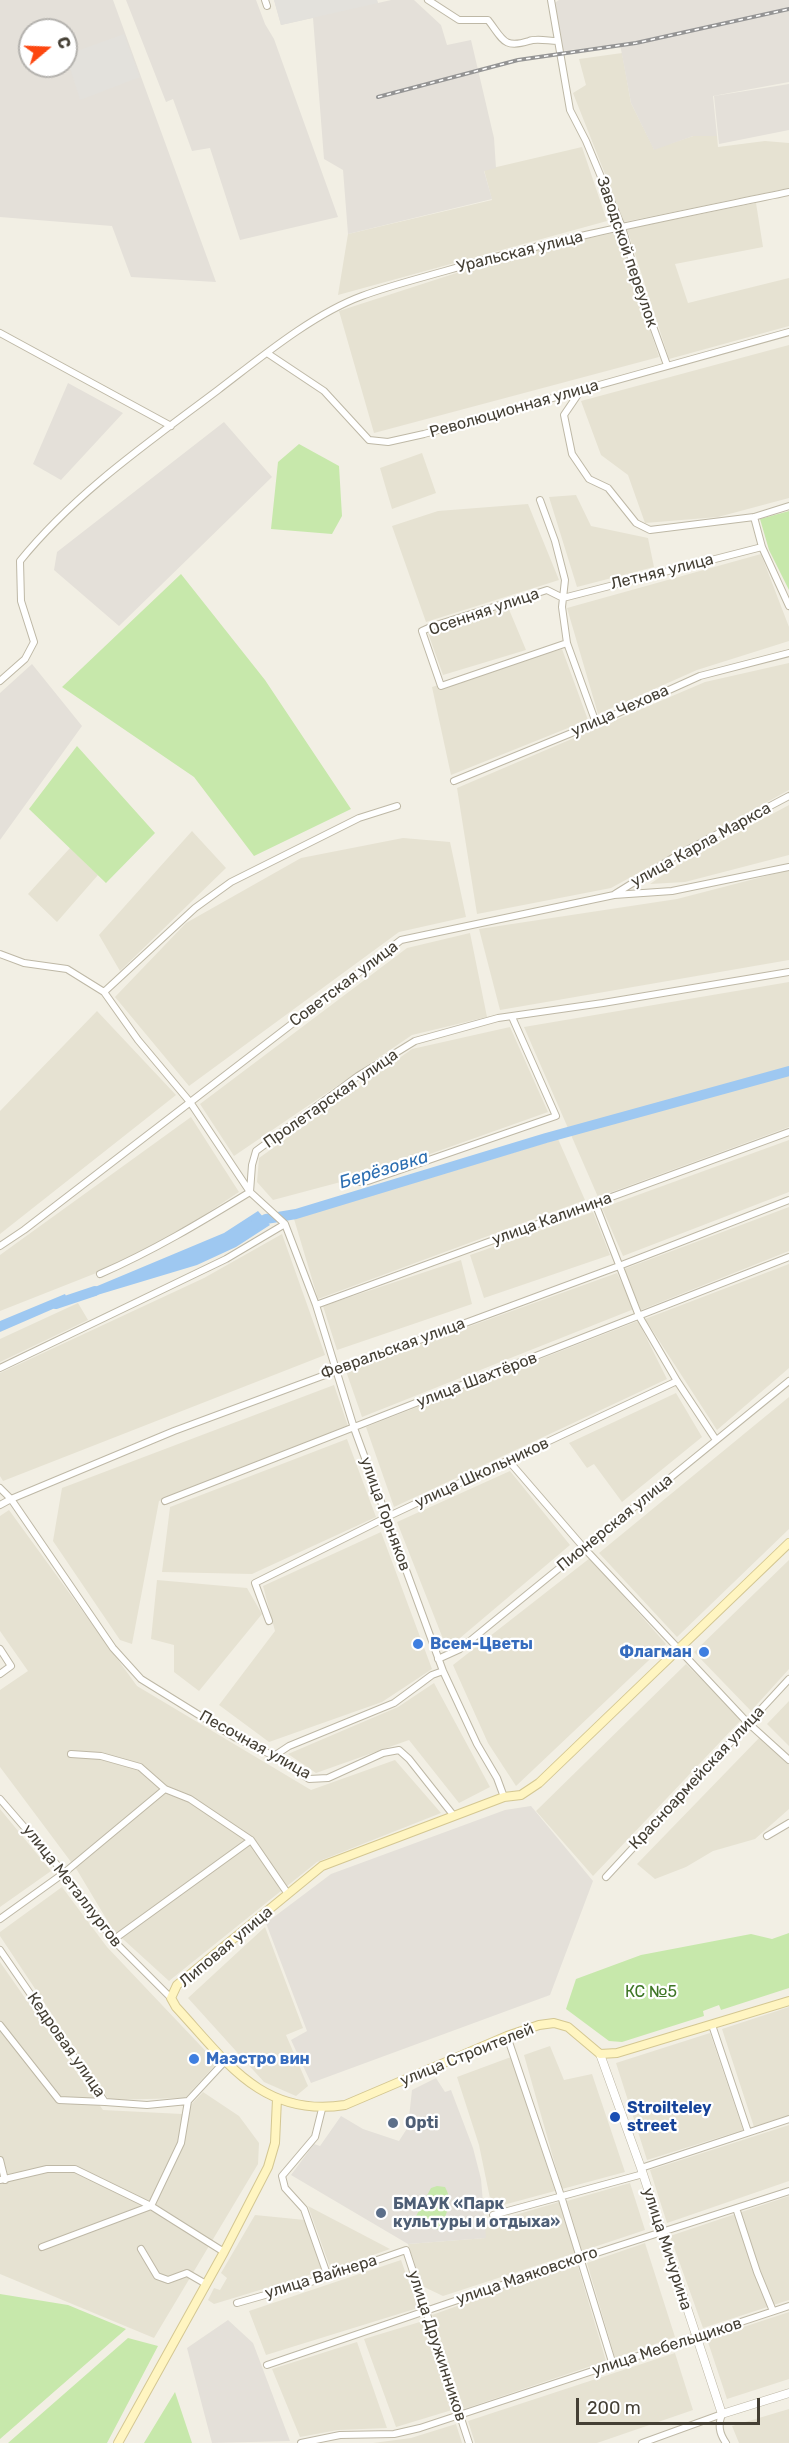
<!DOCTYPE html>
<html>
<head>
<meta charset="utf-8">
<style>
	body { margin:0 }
	#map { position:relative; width:789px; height:2443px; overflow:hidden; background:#f2efe4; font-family:Rubik,sans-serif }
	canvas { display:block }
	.north { position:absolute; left:18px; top:18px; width:60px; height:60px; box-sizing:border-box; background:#fff; border:2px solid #b4b2ae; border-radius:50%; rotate:71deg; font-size:16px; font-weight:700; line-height:24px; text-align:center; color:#443f34 }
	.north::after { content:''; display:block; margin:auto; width:21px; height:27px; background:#fd4710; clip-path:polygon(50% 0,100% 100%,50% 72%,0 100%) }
	.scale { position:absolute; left:576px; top:2398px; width:184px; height:27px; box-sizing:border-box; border:3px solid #443f34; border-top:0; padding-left:8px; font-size:18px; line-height:21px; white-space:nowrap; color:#443f34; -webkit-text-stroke:4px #fff; paint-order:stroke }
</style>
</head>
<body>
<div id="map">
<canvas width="789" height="2443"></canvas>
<div class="north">С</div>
<div class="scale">200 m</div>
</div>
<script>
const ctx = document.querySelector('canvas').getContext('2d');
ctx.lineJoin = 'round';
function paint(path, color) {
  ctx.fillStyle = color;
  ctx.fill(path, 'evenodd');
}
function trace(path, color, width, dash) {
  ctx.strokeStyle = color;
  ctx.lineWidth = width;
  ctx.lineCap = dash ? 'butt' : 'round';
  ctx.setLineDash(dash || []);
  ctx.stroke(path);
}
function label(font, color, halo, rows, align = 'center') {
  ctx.font = font + ' Rubik,sans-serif';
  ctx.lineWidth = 4.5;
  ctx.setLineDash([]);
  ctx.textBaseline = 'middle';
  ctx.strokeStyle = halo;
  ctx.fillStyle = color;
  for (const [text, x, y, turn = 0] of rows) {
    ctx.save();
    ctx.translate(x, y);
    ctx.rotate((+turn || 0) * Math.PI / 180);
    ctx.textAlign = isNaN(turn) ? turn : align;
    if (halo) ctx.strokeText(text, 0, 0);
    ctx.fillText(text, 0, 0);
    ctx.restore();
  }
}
const residential = new Path2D(`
	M622,53L631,103L654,149L693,136H717L718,147L765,141L789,143V188L624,222L573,93L586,85L579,59Z
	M582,147L607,221L338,295L348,234L492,200L484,170Z
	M756,203L763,247L675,264L688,303L789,278V326L669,359L627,229Z
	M618,232L659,357L374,433L339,311L515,254Z
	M789,345V498L718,517L645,523L628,475L601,455L581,401Z
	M422,453L436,493L392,509L380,468Z
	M576,495L591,526L648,538L654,567L577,587L549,497Z
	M528,504L559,580L426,622L392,526L438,511Z
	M761,554L789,627V641L697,670L598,714L567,608Z
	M508,607L526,650L443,675L428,633Z
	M562,649L588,720L451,775L432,687Z
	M789,663V790L611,888L477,914L457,788L705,682Z
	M789,805V855L685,882L650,884L679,864Z
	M192,831L226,868L120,971L99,935Z
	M403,838L450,842L466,917L399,932L189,1086L115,997L186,923L301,858Z
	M70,848L98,875L57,922L28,894Z
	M789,870V960L500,1010L479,929L677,899Z
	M470,933L487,1017L412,1035L234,1156L200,1104L407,948Z
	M789,982V1127L598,1197L524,1027Z
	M97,1011L176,1095L0,1234V1111Z
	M510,1027L548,1112L382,1171L273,1200L257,1182L259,1158L412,1049Z
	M191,1117L239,1192L147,1253L0,1311V1255Z
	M558,1139L585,1200L318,1299L294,1219Z
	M789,1140V1192L623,1256L602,1208Z
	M789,1207V1251L641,1310L624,1269Z
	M593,1212L610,1255L484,1298L470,1255Z
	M282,1234L325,1355L3,1481L0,1476V1373L204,1278Z
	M461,1260L472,1304L337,1350L323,1306Z
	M789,1264V1368L717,1430L645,1319Z
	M617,1273L634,1309L362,1417L346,1371Z
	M78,1303L88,1320L0,1362V1339Z
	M638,1321L667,1379L394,1507L366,1427Z
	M334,1385L348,1426L159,1501L132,1644L120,1640L53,1541L62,1488Z
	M676,1393L702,1437L622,1502L594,1464L587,1468L569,1443Z
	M789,1397V1529L677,1637L599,1553Z
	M347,1439L376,1517L252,1574L162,1572L170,1507Z
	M510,1471L570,1545L447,1649L397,1522Z
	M9,1510L137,1686L311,1790L395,1760L441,1813L317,1862L169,1981L113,1930L77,1870L0,1767V1690L28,1671L0,1631V1516Z
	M381,1532L432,1669L382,1702L269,1742L219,1705L275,1631L263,1586Z
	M590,1558L666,1644L516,1786L488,1743L453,1665Z
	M789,1560V1669L751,1711L694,1652Z
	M157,1580L247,1588L262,1614L199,1691L174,1672V1645L151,1639Z
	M686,1664L742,1719L593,1876L536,1811Z
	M434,1683L490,1787L459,1803L409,1740L316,1773L288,1754L398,1707Z
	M789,1701V1746L767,1724Z
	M760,1737L789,1765V1809L755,1839L713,1851L686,1867L655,1879L637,1864Z
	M0,1809L51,1871L0,1907Z
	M62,1887L107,1947L217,2063L185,2098L109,2100L0,1936V1932Z
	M265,1927L303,2028L286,2035L308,2086L296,2096L264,2082L188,1998Z
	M0,1962L103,2110L182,2114L203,2092L239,2116L259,2143L258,2164L154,2338L0,2274Z
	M789,2007V2116L754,2127L722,2029Z
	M710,2033L743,2130L647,2160L616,2063Z
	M550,2046L564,2080L592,2074L625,2172L562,2189L524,2055Z
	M511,2057L555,2191L492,2208L479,2145L457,2077Z
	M789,2125V2181L667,2223L650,2170Z
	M630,2183L645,2230L582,2251L567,2201Z
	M789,2196V2300L703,2328L670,2236Z
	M559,2202L575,2253L443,2296L422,2286L408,2244L485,2238V2224Z
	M308,2206L390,2249L331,2270Z
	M255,2215L305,2220L322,2271L214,2304L208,2300L214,2288L220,2290L227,2278L221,2273Z
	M645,2243L675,2337L615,2358L587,2263Z
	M401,2260L418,2308L266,2355L249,2311Z
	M577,2263L606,2361L464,2409L432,2315Z
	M789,2312V2379L727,2399L707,2339Z
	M423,2321L452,2410L396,2427L364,2339Z
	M357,2342L387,2428L338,2430L300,2437L272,2369Z
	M675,2353L693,2410L597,2443H475L468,2421Z
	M789,2409V2443H739L732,2426Z
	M456,2424L462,2443H373L411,2438Z`);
const industrial = new Path2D(`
	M0,0H113L216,282L131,277L112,226L0,217ZM30,30H66V66H30Z
	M126,0H256L265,24L274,39L338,217L240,240L210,148L192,151L173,99L166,102Z
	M274,0H377L378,3L391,0H414L441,25L447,45L471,40L494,138L496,168L484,171L492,199L348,234L343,170L324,159L313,18L281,25Z
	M559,0H789V82L713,96L717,136H693L654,150L631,103L620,44L562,51L553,4Z
	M789,84V130L719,144L714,96Z
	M68,383L123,413L61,480L33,464Z
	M224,422L272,477L119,626L54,570L57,552Z
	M32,664L82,726L0,840V693Z
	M531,1806L593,1881L550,1995L311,2083L291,2040L307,2031L266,1923L331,1874L505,1810Z
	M436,2078L445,2092L451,2090L473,2148L481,2179L486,2238L408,2244L291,2175L314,2144L320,2146L341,2116L363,2129L399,2141L408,2127L412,2090Z
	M228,2320L253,2343L290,2441L212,2443L187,2348Z`);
const green = new Path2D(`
	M299,444L339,466L342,516L332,534L271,529L278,462Z
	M789,511V590L769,550L760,519Z
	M181,574L265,680L351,809L254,856L194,777L62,687Z
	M77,746L155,833L106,883L29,809Z
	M789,1933V1988L721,2010L719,2005L703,2011L704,2016L622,2042L609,2041L566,2009L576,1979L641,1955L751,1934L772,1939Z
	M437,2186L445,2187C454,2203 446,2214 439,2230L427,2226L415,2218L431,2188Z
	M0,2294L68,2305L126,2329L0,2439Z
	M128,2338L158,2346L107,2443H8Z
	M175,2392L192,2443H144Z`);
const parking = new Path2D(`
	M274,0H377L378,3L281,25Z
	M124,34L140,77L80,100L66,55Z`);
const water = new Path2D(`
	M258,1211L270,1225L236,1247L197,1265L84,1299L83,1292L224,1233Z
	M65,1294L69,1302L0,1332V1321Z`);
const river = new Path2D(`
	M253,1226L266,1219L296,1214L546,1138L789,1071
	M56,1304L95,1291`);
const minor = new Path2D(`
	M265,0L267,6
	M428,0L459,20H488C503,39 503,49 529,41C536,38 549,41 557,41
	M551,0L570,110L586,141L622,227L641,293L667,365
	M0,333L171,426
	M267,353L324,391L369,440L388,442L424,434L789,332
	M581,390L564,415L572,454L589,479L608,488L636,523L650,530L754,517L789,506
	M540,500L555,541L565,580L562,607L567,643L596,723
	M754,517L762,547L789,606
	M563,598L547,590L433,626L422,631L441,686L567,643
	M563,598L762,547
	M0,681L25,659L34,642L21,601L20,561C75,493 149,442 218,390C260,358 313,314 362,296C389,286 417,279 445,271C558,238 674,216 789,192
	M454,781L596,723L700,676L789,653
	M615,894L676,856L789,796
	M0,954L24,963L67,969L104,992L138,1040L190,1102L250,1192L285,1224L316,1305L354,1428L443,1671L477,1744L497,1778L504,1797
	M104,992L195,908L231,882L359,818L397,806
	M346,1180L358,1182L368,1181L556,1116L512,1017
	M595,1203L639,1316L677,1381L716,1440
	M0,1246L24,1230L401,940L614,895L672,891L789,867
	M100,1274C153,1251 201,1222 250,1192L252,1165L256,1151L358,1076L415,1041L498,1018L603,1003L789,972
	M316,1305L789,1132
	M0,1368L226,1259L285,1224
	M508,1460L584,1548L747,1722L789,1760
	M0,1488L11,1499L113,1648L141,1679L236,1738L274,1756L309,1779L328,1778L383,1753L399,1750L409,1759L454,1816
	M165,1501L789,1257
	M0,1505L11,1499L174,1431L619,1266L789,1200
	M269,1621L255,1583L387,1517L677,1381
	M0,1649L11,1666L0,1674
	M438,1659L460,1649L789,1381
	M71,1754L101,1756L140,1767L165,1789L190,1799L251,1840L288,1894
	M274,1756L289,1746L394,1703L432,1675L443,1671
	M0,1799L64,1873L113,1940L171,1998
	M767,1836L789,1823
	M606,1877L789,1679
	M0,1919L64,1873L165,1789
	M113,1940L251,1840
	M0,1950L105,2102L147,2105L188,2101
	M0,2025L59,2100L105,2102
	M712,2025L748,2132
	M507,2036L561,2196L613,2365
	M322,2109L315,2137L282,2176L285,2188L304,2209L328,2277
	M0,2160L5,2180
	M641,2168L789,2119
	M0,2180L47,2169H75L151,2206L224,2252
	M736,2208L757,2272L773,2311
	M493,2215L643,2174
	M42,2247L151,2206L181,2143L188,2101L226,2060
	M141,2249L157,2276L168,2280L187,2273L206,2284
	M237,2303L328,2277L406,2250L469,2443
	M267,2365L581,2258L789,2191
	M722,2414C718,2425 719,2433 726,2443
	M301,2443L340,2435L394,2434L420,2428L789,2306
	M642,2443L722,2414`);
const tertiary = new Path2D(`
	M600,2054L641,2168L722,2414L789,2393`);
const secondary = new Path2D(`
	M789,1543L539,1783L521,1795L504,1797L322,1866L177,1985L171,1998L176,2007C226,2061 262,2118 345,2105L507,2036L539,2025L554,2023L568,2027L600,2054L617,2053L789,2001
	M118,2443L224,2252L268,2167L275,2143L277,2099`);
const rail = new Path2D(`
	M378,97L518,60L636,43L789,9`);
const markers = [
	[418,1644,6,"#3f7fe0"],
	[704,1652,6,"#3f7fe0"],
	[194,2059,6,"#3f7fe0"],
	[615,2117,6,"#1a4fb4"],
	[393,2123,6,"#5c6f8a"],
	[381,2213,6,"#5c6f8a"]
];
const streetNames = [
	["Уральская улица",520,252,-14],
	["Заводской переулок",627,252,71],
	["Революционная улица",514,409,-16],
	["Летняя улица",662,572,-14],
	["Осенняя улица",484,612,-19],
	["улица Чехова",620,711,-24],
	["улица Карла Маркса",701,845,-29],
	["Советская улица",344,984,-37],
	["Пролетарская улица",331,1099,-35],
	["улица Калинина",552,1219,-20],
	["Февральская улица",393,1349,-20],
	["улица Шахтёров",477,1380,-21],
	["улица Школьников",482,1473,-25],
	["улица Горняков",385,1514,70],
	["Пионерская улица",615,1523,-39],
	["Песочная улица",255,1745,29],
	["Красноармейская улица",697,1778,-47],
	["улица Металлургов",72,1886,52],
	["Липовая улица",226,1947,-40],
	["Кедровая улица",66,2045,55],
	["улица Строителей",467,2055,-22],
	["улица Мичурина",667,2249,72],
	["улица Маяковского",527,2276,-19],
	["улица Вайнера",321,2277,-17],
	["улица Дружинников",437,2346,72],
	["улица Мебельщиков",667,2347,-18]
];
const shopNames = [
	["Всем-Цветы",430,1644],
	["Флагман",692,1652,"right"],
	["Маэстро вин",206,2059]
];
const parkNames = [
	["КС №5",651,1992]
];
const transitNames = [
	["Stroilteley",627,2108],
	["street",627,2126]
];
const serviceNames = [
	["Opti",405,2123],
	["БМАУК «Парк",393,2204],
	["культуры и отдыха»",393,2222]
];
const waterNames = [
	["Берёзовка",384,1170,-17]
];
paint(residential, '#e6e2d2');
paint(industrial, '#e4e0d9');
paint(green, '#c7e8ab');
paint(parking, '#e3e1dc');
paint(water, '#9ec8f1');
trace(river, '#9ec8f1', 10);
trace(minor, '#beb8a6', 8);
trace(tertiary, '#beb8a6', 9);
trace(secondary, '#d4c792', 10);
trace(minor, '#fff', 6);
trace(tertiary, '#fff', 8);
trace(secondary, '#fff5c1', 8);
trace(rail, '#949494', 4);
trace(rail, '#fff', 1.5, [4.5]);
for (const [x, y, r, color] of markers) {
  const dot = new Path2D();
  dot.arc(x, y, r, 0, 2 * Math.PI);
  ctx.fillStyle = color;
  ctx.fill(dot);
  trace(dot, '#fff', 2);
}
label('16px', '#443f34', '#fff', streetNames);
label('bold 16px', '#366cbe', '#fff', shopNames, 'left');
label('16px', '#3e7626', '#fff', parkNames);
label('bold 16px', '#164399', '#fff', transitNames, 'left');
label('bold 16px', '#4e5e75', '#fff', serviceNames, 'left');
label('italic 18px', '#2c6eb1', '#fff', waterNames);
</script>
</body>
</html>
